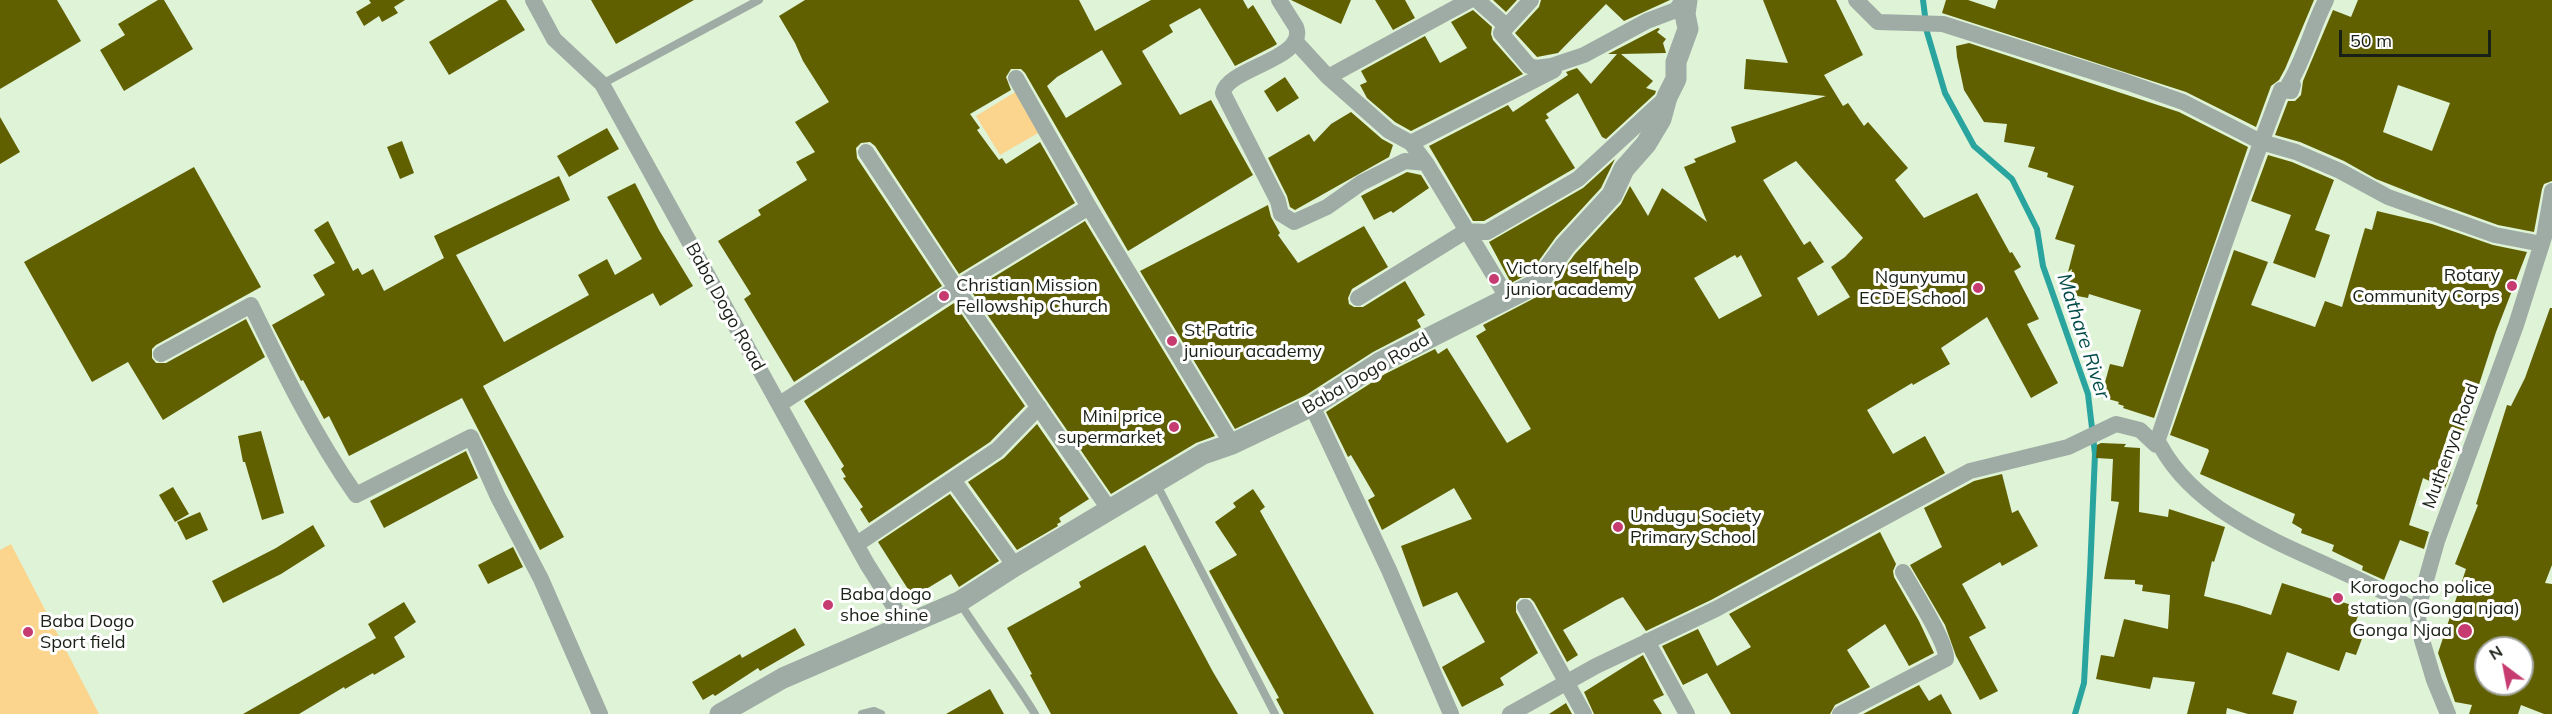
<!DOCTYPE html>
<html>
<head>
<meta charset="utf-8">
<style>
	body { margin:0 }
	#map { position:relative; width:2552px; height:714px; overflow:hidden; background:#dff3d7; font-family:Mulish,sans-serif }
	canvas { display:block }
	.north { position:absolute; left:2474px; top:636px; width:60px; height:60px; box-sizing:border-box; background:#fff; border:2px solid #a3a6a2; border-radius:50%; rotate:328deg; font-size:16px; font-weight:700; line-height:24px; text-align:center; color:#192016 }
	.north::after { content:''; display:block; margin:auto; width:21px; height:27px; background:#c63b70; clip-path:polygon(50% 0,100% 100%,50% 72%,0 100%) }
	.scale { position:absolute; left:2339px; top:30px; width:152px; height:27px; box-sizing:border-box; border:3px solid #192016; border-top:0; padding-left:8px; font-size:18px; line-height:21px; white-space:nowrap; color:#192016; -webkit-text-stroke:4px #fff; paint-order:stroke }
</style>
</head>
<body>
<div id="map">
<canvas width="2552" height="714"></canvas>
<div class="north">N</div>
<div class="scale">50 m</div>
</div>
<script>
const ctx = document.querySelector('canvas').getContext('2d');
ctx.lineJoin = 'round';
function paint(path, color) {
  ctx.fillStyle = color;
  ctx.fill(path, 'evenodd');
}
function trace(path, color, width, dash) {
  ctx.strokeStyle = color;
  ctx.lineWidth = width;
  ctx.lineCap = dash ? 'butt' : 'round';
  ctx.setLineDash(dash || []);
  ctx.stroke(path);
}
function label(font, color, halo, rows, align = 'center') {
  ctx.font = font + ' Mulish,sans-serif';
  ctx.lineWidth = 6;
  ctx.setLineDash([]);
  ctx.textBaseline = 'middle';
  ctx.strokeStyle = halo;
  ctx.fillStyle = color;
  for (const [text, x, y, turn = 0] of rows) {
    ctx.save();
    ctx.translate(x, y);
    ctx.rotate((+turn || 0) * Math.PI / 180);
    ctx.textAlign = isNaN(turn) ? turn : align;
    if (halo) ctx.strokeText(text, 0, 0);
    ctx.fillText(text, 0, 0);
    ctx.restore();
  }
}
const green = new Path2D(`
	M1017,91L1040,132L1000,155L976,116Z
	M11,544L99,714H0V550Z`);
const stream = new Path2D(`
	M1923,0L1927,32L1945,93L1974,146L2012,179L2037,229L2043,266L2088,394L2095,454L2090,573L2084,683L2075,714`);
const building = new Path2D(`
	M0,0H57L81,41L0,89Z
	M158,0H164L193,49L124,91L100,50L125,35L118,24Z
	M369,0H405L394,7L398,13L382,22L379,16L364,26L356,12L371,3Z
	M499,0H506L525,30L449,75L429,42Z
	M591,0H694L616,44Z
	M805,0H1079L1095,31L1151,0H1243L1248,9L1253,5L1277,44L1274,46L1235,66L1200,8L1169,25L1173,32L1142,51L1180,115L1211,100L1253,175L1128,251L1025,73L1021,69H1011L1006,77L1011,90L970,114L980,128L977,130L999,160L1002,158L1006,164L1040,142L1075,203L959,274L875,146L870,142L861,143L856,148L857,158L942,286L794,382L744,299L751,294L718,241L761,215L758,210L807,180L796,162L815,152L795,122L829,102L803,61L795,43L779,16ZM1102,50L1122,84L1066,118L1047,86L1057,77Z
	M1291,0H1351L1341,24Z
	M1375,0H1405L1415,18L1393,30Z
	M1493,0H1517L1506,12Z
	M1541,0H1670L1624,21L1606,4L1558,53L1537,57L1515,33L1539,7Z
	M1763,0H1836L1863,55L1824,75L1843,106L1848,103L1864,126L1868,122L1908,168L1895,180L1924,218L1977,193L2010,253L2012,252L2021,267L2014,271L2039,319L2027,324L2058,383L2031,398L1987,317L1941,348L1950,364L1913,385L1912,383L1867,410L1893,454L1925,436L1945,473L1711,600L1646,631L1623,597L1616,600L1563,630L1578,655L1567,662L1534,602L1530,598H1520L1516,602V612L1538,653L1500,678L1504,685L1462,707L1442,667L1485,642L1457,592L1423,607L1401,546L1472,519L1454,488L1382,530L1368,500L1375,496L1351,455L1348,457L1326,412L1385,374L1435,349L1438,354L1447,348L1507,443L1531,429L1476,336L1486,330L1483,325L1548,291L1575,254L1621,204L1630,186L1648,216L1662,188L1707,222L1684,167L1696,162L1694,159L1736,142L1731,127L1826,96L1744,89L1746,59L1788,63ZM1796,161L1863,238L1845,257L1831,267L1850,297L1818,316L1797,278L1824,262L1810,241L1804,245L1763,180ZM1735,255L1737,258L1741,255L1762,296L1719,319L1694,278Z
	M1946,0H1968L1995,9L1998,0H2314L2285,69L2279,80L2271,86L2256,127L2186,92L1942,13Z
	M2358,0H2552V181L2544,184L2542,189L2534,232L2498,225L2437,203L2376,179L2344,161L2300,142L2275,135L2288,101H2295L2301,95L2303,81L2333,10L2351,17ZM2398,85L2450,103L2432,151L2383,132Z
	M1473,10L1492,27L1491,34L1493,40L1523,74L1411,131L1395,122L1367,98L1360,85L1367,82L1361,71L1425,36L1440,63L1467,48L1451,22Z
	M1658,28L1660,29L1657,32L1666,39L1663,43L1666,53L1621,54L1653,81L1646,88L1656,91L1655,94L1606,139L1602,137L1578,93L1546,114L1549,118L1545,120L1575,168L1484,221H1473L1429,146L1508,105L1513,112L1568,75L1566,72L1577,68L1591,84L1617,54H1608Z
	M1969,43L2179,112L2248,147L2154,418L2123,408L2124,406L2118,404L2119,402L2101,397L2110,364L2123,367L2141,310L2089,294L2088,298L2067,294L2072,269L2068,272L2075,245L2055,239L2074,186L2047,177L2048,173L2028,167L2035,147L2004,142L2007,124L1984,122L1964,90L1957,57L1956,46Z
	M1285,77L1299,98L1277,112L1264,91Z
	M1351,112L1382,139L1393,145L1389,157L1295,210L1290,207L1287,196L1268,158L1309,134L1314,142L1331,124Z
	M0,117L20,152L0,164Z
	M607,128L619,149L569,177L557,156Z
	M402,141L414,173L400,179L387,147Z
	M2268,155L2292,162L2334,180L2315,230L2330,235L2315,278L2273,263L2291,215L2251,201Z
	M1615,159L1601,188L1556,237L1530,273L1511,283L1489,242L1583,188Z
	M194,167L261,287L156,345L152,349V358L156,363H166L246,319L265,357L163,420L128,362L92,382L24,262Z
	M1407,172L1421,175L1429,188L1393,213L1391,211L1374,220L1361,196Z
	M559,176L570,200L456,255L504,342L589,295L578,275L607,259L615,275L642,259L607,197L635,183L659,230L693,286L660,306L653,293L483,386L564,537L540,550L462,398L349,456L329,416L324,419L303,380L301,381L272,325L325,295L313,275L335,263L314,230L328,221L353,271L358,268L362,275L373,269L384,291L444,258L434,236Z
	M1268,205L1271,217L1280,233L1278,235L1298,263L1364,226L1388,267L1352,289L1348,298L1349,304L1354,307H1363L1405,281L1425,315L1417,320L1421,327L1373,352L1306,395L1235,429L1140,271Z
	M2377,211L2432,224L2493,245L2527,252L2496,332L2463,434L2449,430L2438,466L2451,472L2445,488L2423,478L2409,525L2429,532L2424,549L2400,540L2384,580L2362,570L2363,566L2332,551L2334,545L2301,533L2302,529L2292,523L2295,514L2200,474L2209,451L2208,449L2170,435L2234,250L2268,262L2251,305L2315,327L2325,301L2342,307L2365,228L2372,230Z
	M1085,221L1215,436L1196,443L1111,494L971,291Z
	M954,303L1025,406L990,442L869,523L860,509L863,507L843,478L846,477L841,469L844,466L804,401Z
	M2550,308H2552V565L2545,583L2552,584V714H2544L2521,705L2518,714H2469L2472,705L2455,702L2438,653L2466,569L2455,564L2478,505L2476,504L2507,405L2511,406L2525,378ZM2486,648H2522V684H2486Z
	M1037,424L1089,499L1059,518L1061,522L1057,524L1058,526L1017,550L968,482L1004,458Z
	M261,431L284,513L262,520L245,462H243L238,436Z
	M2101,443L2126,444L2124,447L2140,448L2139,512L2168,517L2169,509L2225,527L2214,562L2212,561L2204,596L2239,605L2271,615L2282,583L2361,608L2352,632L2363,636L2356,655L2346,652L2339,671L2287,652L2272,694L2297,701L2293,714H2248L2227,708L2226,714H2187L2195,682L2153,677L2150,689L2096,679L2101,655L2114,657L2124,619L2168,629L2170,595L2142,591L2143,585L2135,584V580L2104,579L2119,502L2111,501L2113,459L2096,458L2097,445Z
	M466,451L478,478L384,528L370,501Z
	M2002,474L2012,513L2018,510L2038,546L2002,566L2000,562L1962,584L1986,628L1969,637L1998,691L1980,700L1956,656L1945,625L1910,565L1942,547L1924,508L1974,481Z
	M173,487L189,514L175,522L159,495Z
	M1253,489L1265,507L1260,511L1374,714H1284L1276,699L1279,698L1209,571L1237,555L1215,522L1236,507L1233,503Z
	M950,494L999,561L959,587L951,574L913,597L878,542Z
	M200,512L208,530L186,540L177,522Z
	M313,525L325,546L281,574L223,603L212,581L276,548Z
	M1880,532L1896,564L1893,571L1894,577L1919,621L1934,653L1909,666L1885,624L1847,650L1870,687L1835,705L1830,714H1731L1707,673L1683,685L1662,646L1698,629L1717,666L1751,647L1729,614Z
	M1145,545L1213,672L1238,714H1051L1030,675L1032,674L1007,628L1081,587L1079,582Z
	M513,547L523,567L488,584L478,565Z
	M404,602L416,622L394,637L405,657L374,675L373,673L345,689L344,687L299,714H243L376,638L368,624Z
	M795,628L805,645L760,671L758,668L715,696L713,694L703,700L692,682L740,654L742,658Z
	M1643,655L1664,695L1653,700L1662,714H1594L1584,692Z
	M1919,685L1929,701L1941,694L1952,714H1863Z
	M990,689L1004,714H946Z
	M1566,703L1572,714H1549Z`);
const service = new Path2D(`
	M602,84L759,0
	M1156,483L1275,714
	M960,603C984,641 1012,676 1035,714
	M862,714L874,711L881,714`);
const minor = new Path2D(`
	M533,0L554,39L602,84L867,564L905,624
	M1279,0L1296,27C1308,59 1227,68 1223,93L1278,201L1281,214L1294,222L1327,207L1361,183L1405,161L1426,163
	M1477,0L1505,25L1501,33L1529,66L1536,68L1551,66L1584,55L1647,21L1676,10L1683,0
	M1856,0L1878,22L1943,24L2126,82L2183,102L2261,142L2296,152L2340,171L2388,197L2495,235L2542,244
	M1501,33L1531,0
	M1295,41L1328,77L1389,131L1411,143L1426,163L1507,297
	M1328,77L1470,0
	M1016,78L1089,207L1232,444
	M1411,143L1554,70
	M866,152L956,288L1109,509
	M1358,298L1466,231L1487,232L1578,179L1667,97
	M161,354L251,305C283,371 314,435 356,495L471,437L498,497L541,579L600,714
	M780,404L977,275L1089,207
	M1312,406L1389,570L1451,714
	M2156,445C2196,326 2236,207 2281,90L2291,91L2293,85L2289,84C2305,58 2312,27 2326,0
	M953,480L1015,566
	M857,544L997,450L1039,407
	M1525,607L1584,714
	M1647,641L1687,714
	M1510,714L1596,666L1716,609L1970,471L2068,447L2116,424L2140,430L2156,445H2160C2201,521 2301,550 2374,587C2389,594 2403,604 2417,612
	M1840,714L1946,659C1948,644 1912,588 1903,572
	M2448,714L2434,680L2422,640L2417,612L2437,541L2516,325L2544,237L2552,191`);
const tertiary = new Path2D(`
	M720,714L783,678L959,602L1015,566L1203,454L1232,444L1312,406L1379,363L1538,283L1565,246L1612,195L1624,169L1646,144L1661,119L1667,97L1676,79V62L1688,29L1685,14L1687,0`);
const markers = [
	[1494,279,6,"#c63b70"],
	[2512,286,6,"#c63b70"],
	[1978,288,6,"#c63b70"],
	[944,296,6,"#c63b70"],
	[1172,341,6,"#c63b70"],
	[1174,427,6,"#c63b70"],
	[1618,527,6,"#c63b70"],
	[2338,598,6,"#c63b70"],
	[828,605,6,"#c63b70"],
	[2465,631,8,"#c63b70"],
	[28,632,6,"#c63b70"]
];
const poiNames = [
	["Victory self help",1506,269],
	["junior academy",1506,290],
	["Rotary",2500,276,"right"],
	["Community Corps",2500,297,"right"],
	["Ngunyumu",1966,278,"right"],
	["ECDE School",1966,299,"right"],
	["Christian Mission",956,286],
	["Fellowship Church",956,307],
	["St Patric",1184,331],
	["juniour academy",1184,352],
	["Mini price",1162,417,"right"],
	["supermarket",1162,438,"right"],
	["Undugu Society",1630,517],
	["Primary School",1630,538],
	["Korogocho police",2350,588],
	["station (Gonga njaa)",2350,609],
	["Baba dogo",840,595],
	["shoe shine",840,616],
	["Baba Dogo",40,622],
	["Sport field",40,643],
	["Gonga Njaa",2452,631,"right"]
];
const streetNames = [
	["Baba Dogo Road",725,307,61],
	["Baba Dogo Road",1366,374,-30],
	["Muthenya Road",2451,446,-70]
];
const waterNames = [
	["Mathare River",2083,336,72]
];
paint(green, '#fbd58e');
trace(stream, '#29a49f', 6);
paint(building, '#616000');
trace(service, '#9eaca5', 8);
trace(minor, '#9eaca5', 16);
trace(tertiary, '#9eaca5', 21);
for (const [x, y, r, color] of markers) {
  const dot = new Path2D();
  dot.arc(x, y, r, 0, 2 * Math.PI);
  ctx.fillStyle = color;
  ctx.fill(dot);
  trace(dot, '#fff', 2);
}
label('18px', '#192016', '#fff', poiNames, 'left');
label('18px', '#192016', '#fff', streetNames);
label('italic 20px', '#024b49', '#fff', waterNames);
</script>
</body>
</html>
